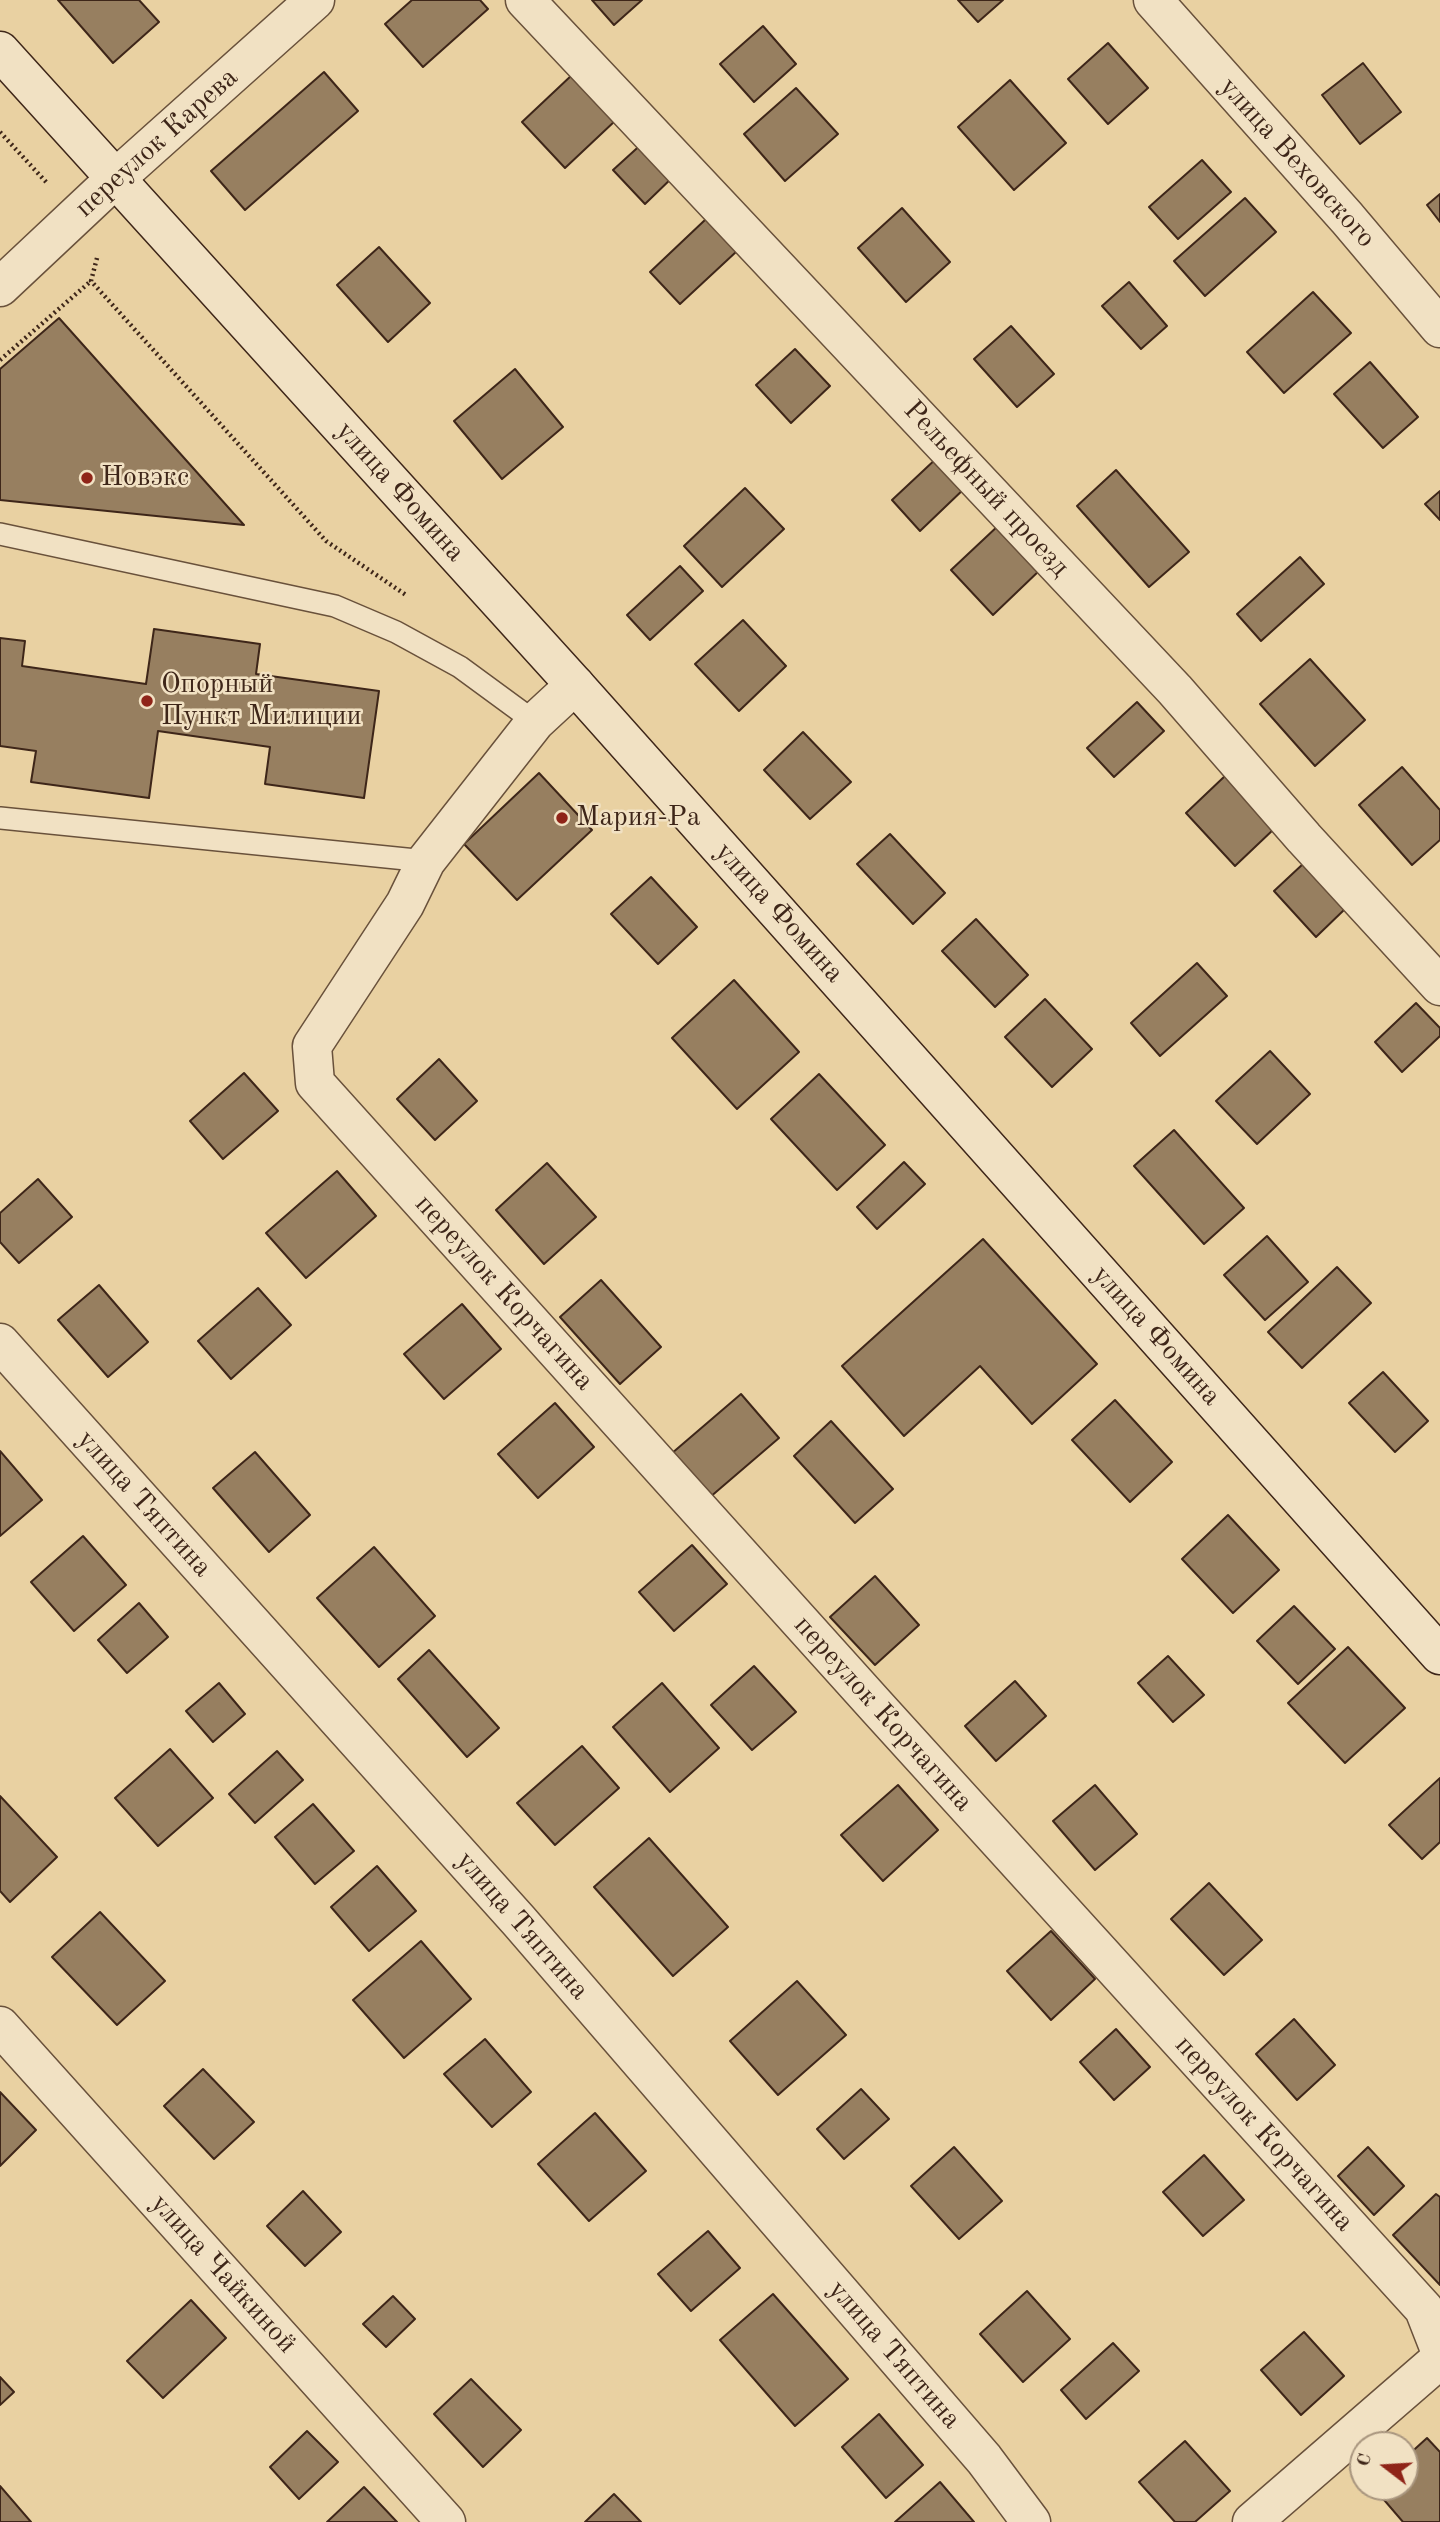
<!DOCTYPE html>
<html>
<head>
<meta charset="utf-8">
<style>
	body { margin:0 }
	#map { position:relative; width:1440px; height:2522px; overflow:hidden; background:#e9d1a2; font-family:"Old Standard TT",serif }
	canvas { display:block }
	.north { position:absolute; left:1349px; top:2431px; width:70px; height:70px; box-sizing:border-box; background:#f1e1c3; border:2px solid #a9967f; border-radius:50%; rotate:287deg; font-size:19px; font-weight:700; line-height:28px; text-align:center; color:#3e2619 }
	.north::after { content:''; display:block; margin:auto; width:24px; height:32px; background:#8f2418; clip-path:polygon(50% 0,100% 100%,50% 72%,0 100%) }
</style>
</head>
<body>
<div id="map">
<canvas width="1440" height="2522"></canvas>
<div class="north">С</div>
</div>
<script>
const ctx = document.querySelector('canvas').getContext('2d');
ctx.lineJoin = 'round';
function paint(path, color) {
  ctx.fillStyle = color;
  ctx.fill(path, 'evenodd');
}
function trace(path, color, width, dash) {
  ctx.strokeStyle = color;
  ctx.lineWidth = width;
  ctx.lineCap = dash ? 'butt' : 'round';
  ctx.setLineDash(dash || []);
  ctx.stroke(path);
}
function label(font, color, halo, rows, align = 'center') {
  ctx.font = font + ' "Old Standard TT",serif';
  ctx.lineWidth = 5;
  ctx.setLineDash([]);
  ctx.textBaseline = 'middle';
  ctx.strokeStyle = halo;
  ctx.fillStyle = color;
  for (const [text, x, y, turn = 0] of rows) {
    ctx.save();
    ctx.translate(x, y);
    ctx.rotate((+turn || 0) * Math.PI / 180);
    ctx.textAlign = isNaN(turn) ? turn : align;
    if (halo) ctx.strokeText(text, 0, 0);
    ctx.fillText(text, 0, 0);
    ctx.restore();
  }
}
const building = new Path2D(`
	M58,0H139L159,22L113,63Z
	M412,0H480L488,9L423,67L385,24Z
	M592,0H642L614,25Z
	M958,0H1003L978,22Z
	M763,26L796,64L754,102L720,64Z
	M1108,43L1148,88L1108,124L1068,79Z
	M1363,63L1401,112L1360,144L1322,95Z
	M324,72L358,111L245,210L211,171Z
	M573,74L616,120L565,168L522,122Z
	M1010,80L1066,143L1014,190L958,127Z
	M796,88L838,134L785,181L744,134Z
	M646,140L677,173L645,204L613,170Z
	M1202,160L1231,192L1178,239L1149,207Z
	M1440,194V222L1427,205Z
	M1245,198L1276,232L1205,296L1174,261Z
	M902,208L950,262L906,302L858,248Z
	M706,219L737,251L680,304L650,272Z
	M379,247L430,303L388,342L337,285Z
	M1129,282L1167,326L1141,349L1102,306Z
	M1313,292L1351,333L1284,393L1247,352Z
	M59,318L244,525L0,500V369Z
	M1011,326L1054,374L1017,407L974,359Z
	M795,349L830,386L791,423L756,385Z
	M1370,362L1418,417L1383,448L1334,394Z
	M515,369L563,427L502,479L454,421Z
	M939,456L967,486L920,531L892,500Z
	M1116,470L1189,552L1149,587L1077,506Z
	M745,488L784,529L722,587L684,546Z
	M1440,491V520L1425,504Z
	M1000,524L1042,568L993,615L951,570Z
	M1300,557L1324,584L1261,641L1237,614Z
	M680,566L703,591L650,640L627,615Z
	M743,620L786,666L739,711L695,664Z
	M154,629L260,644L256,674L379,691L364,798L265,784L270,747L158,731L149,798L31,782L36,751L0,746V638L25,641L22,666L146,684Z
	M1310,659L1365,720L1315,766L1260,704Z
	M1137,702L1164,731L1114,777L1087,748Z
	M803,732L851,782L810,819L764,770Z
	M1402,767L1440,810V840L1412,865L1359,805Z
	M539,773L592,830L517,900L464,844Z
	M1226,775L1275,828L1235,866L1186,813Z
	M890,834L945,893L913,924L857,864Z
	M1304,863L1346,908L1316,937L1274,891Z
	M651,877L697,927L658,964L611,914Z
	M976,919L1028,975L995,1007L942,951Z
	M1197,963L1227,996L1160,1056L1131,1023Z
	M734,980L799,1052L737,1109L672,1038Z
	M1045,999L1092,1049L1052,1087L1005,1037Z
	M1416,1003L1440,1028V1036L1402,1072L1375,1042Z
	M1270,1051L1310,1094L1257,1144L1216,1101Z
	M439,1059L477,1101L435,1140L397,1099Z
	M244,1073L278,1111L223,1159L190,1121Z
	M819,1074L885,1145L837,1190L771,1119Z
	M1174,1130L1244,1208L1204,1244L1134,1166Z
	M904,1162L925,1184L877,1229L857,1207Z
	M547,1163L596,1217L544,1264L496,1210Z
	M337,1171L376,1216L306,1278L266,1233Z
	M38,1179L72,1217L19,1263L0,1242V1213Z
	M1267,1236L1308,1282L1265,1320L1224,1275Z
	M983,1239L1097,1364L1032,1424L980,1366L904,1436L842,1366Z
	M1337,1267L1371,1303L1302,1368L1268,1332Z
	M601,1280L661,1347L620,1384L560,1317Z
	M99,1285L148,1342L108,1377L58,1320Z
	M258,1288L291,1325L231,1379L198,1341Z
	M462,1304L501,1349L444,1399L404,1354Z
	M1383,1372L1428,1421L1395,1452L1349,1403Z
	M741,1394L779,1438L709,1498L671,1454Z
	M1115,1400L1172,1462L1130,1502L1072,1440Z
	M555,1403L594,1447L538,1498L498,1454Z
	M831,1421L893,1489L855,1523L794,1456Z
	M0,1451L42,1500L0,1536Z
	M255,1452L310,1515L269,1552L213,1488Z
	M1228,1515L1279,1570L1233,1613L1182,1559Z
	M83,1536L126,1585L74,1631L31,1582Z
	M692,1545L727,1584L674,1631L639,1592Z
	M374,1547L435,1616L379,1667L317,1598Z
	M875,1576L919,1625L875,1665L830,1617Z
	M139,1603L168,1637L127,1673L98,1640Z
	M1294,1606L1335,1649L1298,1684L1257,1641Z
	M1348,1647L1405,1708L1345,1763L1288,1703Z
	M429,1650L499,1728L467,1757L398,1679Z
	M1168,1656L1204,1695L1173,1722L1138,1683Z
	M754,1666L796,1712L752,1750L711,1705Z
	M1015,1681L1046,1716L996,1761L965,1726Z
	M219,1683L245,1714L213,1742L186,1711Z
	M662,1683L719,1748L670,1792L613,1727Z
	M582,1746L619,1788L555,1845L517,1803Z
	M170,1749L213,1798L158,1846L115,1798Z
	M277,1751L303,1780L255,1823L229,1794Z
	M1440,1778V1842L1422,1859L1389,1825Z
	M898,1785L938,1830L883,1881L841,1835Z
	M1095,1785L1137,1834L1095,1870L1053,1821Z
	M0,1796L57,1857L10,1902L0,1891Z
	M313,1804L354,1851L315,1884L275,1837Z
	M649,1838L728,1927L673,1976L594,1887Z
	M377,1866L416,1911L369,1951L331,1907Z
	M1209,1883L1262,1940L1224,1975L1171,1919Z
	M100,1912L165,1981L117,2025L52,1957Z
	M1051,1931L1095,1979L1051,2020L1007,1971Z
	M421,1941L471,1999L404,2058L353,2000Z
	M797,1981L846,2035L778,2095L730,2041Z
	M1294,2019L1335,2065L1297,2100L1256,2054Z
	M1116,2029L1150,2067L1114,2100L1080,2062Z
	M485,2039L531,2092L492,2127L444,2074Z
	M203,2069L254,2122L214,2159L164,2106Z
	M861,2089L889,2119L844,2159L817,2129Z
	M0,2092L36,2130L0,2166Z
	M595,2113L646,2171L589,2221L538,2164Z
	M954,2147L1002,2201L959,2239L911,2186Z
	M1368,2147L1404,2186L1374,2215L1338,2176Z
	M1204,2155L1244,2200L1203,2236L1163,2192Z
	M303,2191L341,2232L305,2266L267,2226Z
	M1436,2194L1440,2197V2285L1393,2235Z
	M708,2231L740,2268L691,2311L658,2274Z
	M1027,2291L1070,2339L1023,2382L980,2334Z
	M773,2294L848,2379L795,2426L720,2340Z
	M393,2296L415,2319L386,2347L363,2324Z
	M191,2300L226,2338L163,2398L127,2361Z
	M1304,2332L1344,2376L1301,2415L1261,2370Z
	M1113,2343L1139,2371L1086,2419L1061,2390Z
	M0,2377L14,2392L0,2405Z
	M471,2379L521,2430L483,2467L434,2414Z
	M879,2414L923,2465L886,2498L842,2447Z
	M307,2431L338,2462L299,2499L270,2467Z
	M1427,2438L1440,2452V2522H1403L1373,2487H1405V2458Z
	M1185,2441L1230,2491L1195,2522H1175L1139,2482Z
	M940,2482L974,2522H895Z
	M0,2486L31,2522H0Z
	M364,2487L397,2522H327Z
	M614,2494L641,2522H585Z`);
const path = new Path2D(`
	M0,132L47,183
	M97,258L91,281L326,541L406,595
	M0,360L91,281`);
const lane = new Path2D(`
	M0,534L335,606L396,632L460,667L535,722
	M0,818L426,861`);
const street = new Path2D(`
	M525,0L1175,690L1304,838L1440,986
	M1153,0L1347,218L1440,328
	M0,287L115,179L315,0
	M575,685L535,722L426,861L405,904L312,1046L315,1083L877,1707L1424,2309L1440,2350
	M0,1343L519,1921L984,2459L1031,2522
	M0,2026L446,2522
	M1252,2522L1440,2359`);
const secondary = new Path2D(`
	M0,51L575,685L1440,1655`);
const markers = [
	[87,478,7,"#8f2418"],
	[147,701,7,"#8f2418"],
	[562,818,7,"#8f2418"]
];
const streetNames = [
	["переулок Карева",157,143,-42],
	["улица Веховского",1297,163,48],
	["Рельефный проезд",986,489,47],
	["улица Фомина",400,492,48],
	["улица Фомина",779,913,48],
	["переулок Корчагина",504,1293,48],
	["улица Фомина",1156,1336,48],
	["улица Тяптина",144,1504,48],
	["переулок Корчагина",883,1714,48],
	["улица Тяптина",522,1926,49],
	["переулок Корчагина",1264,2134,48],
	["улица Чайкиной",223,2274,48],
	["улица Тяптина",894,2355,49]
];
const poiNames = [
	["Новэкс",101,478],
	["Опорный",161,685],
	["Пункт Милиции",161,717],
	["Мария-Ра",576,818]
];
paint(building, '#977f60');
trace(building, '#3e2619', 2);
trace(lane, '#69513b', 24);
trace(street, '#69513b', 41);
trace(secondary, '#3e2619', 41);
trace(path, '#3e2619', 4.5, [2, 3.5]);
trace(lane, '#f1e1c3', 21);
trace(street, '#f1e1c3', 38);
trace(secondary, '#f1e1c3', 38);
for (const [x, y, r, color] of markers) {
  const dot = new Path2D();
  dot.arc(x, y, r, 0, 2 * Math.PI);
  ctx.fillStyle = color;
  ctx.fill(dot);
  trace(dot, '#f1e1c3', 2.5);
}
label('28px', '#3e2619', '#f1e1c3', streetNames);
label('28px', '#3e2619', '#f1e1c3', poiNames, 'left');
</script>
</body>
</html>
